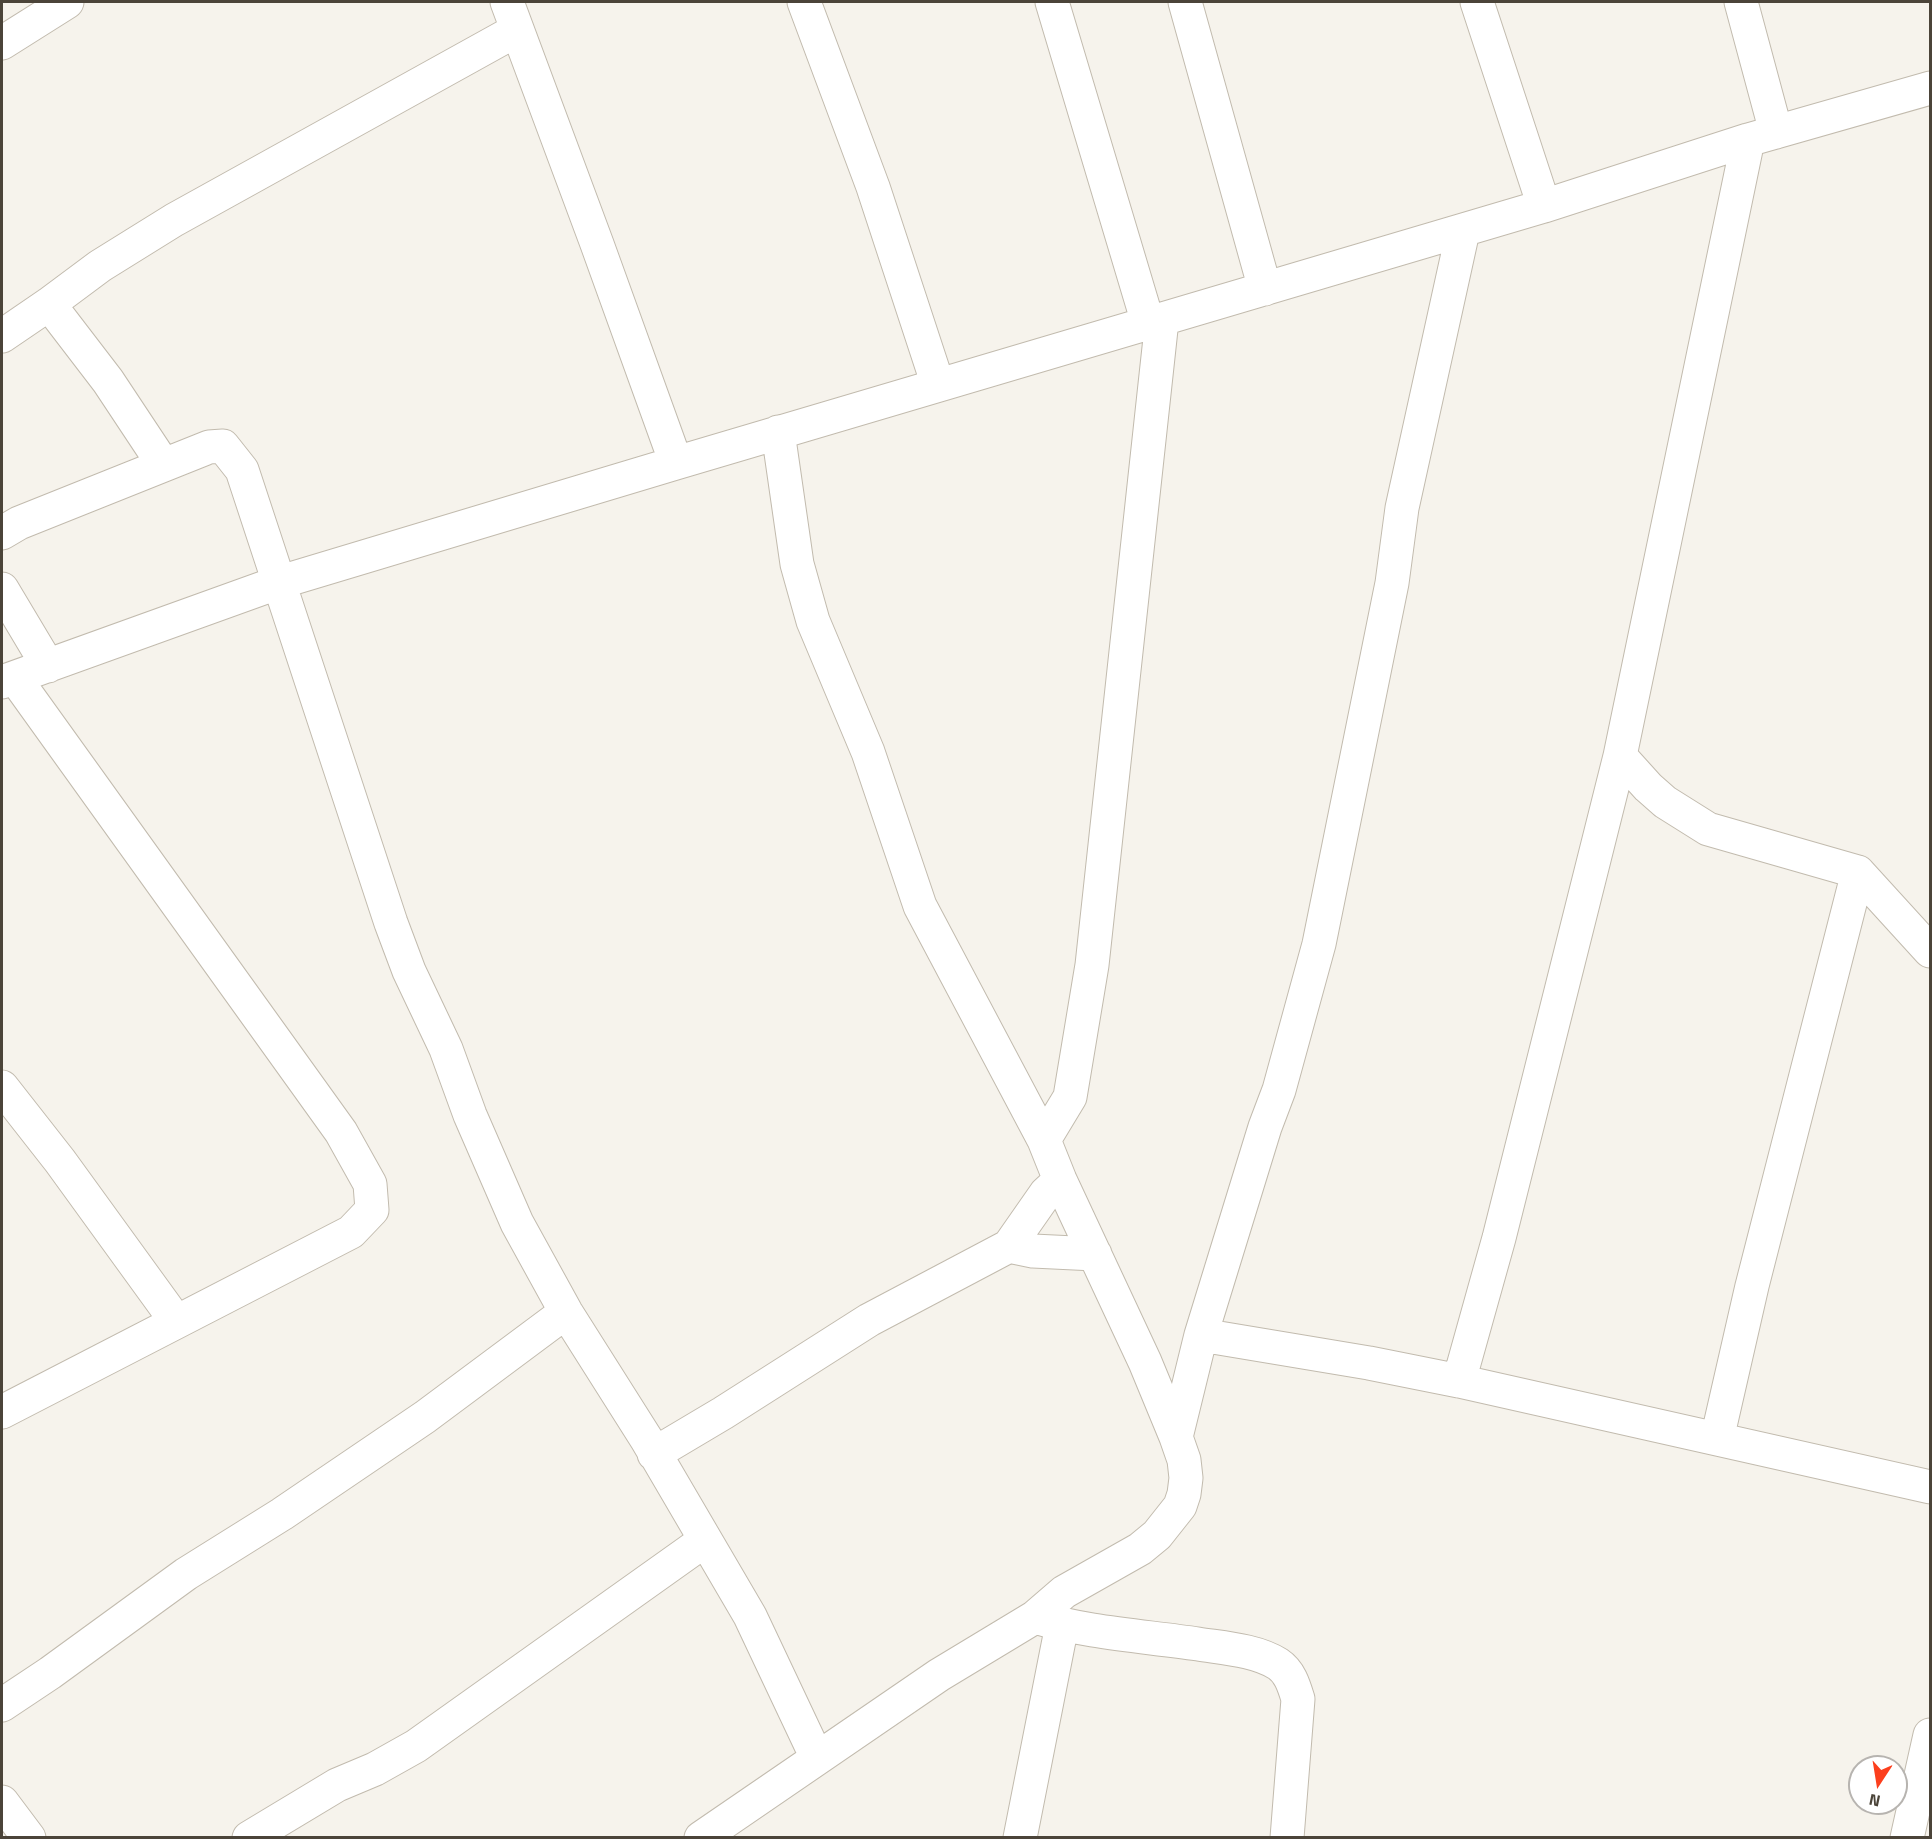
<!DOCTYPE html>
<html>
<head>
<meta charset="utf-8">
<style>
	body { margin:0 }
	#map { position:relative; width:1932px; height:1839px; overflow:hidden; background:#f6f3ec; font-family:"Titillium Web",sans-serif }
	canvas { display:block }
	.frame { position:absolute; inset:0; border:3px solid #4b4439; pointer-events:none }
	.north { position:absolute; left:1848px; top:1755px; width:60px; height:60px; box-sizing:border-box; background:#fff; border:2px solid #b7b4b0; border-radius:50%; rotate:192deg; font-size:16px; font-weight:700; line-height:24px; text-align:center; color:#4b4439 }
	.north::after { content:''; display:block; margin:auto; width:21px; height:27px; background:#fc3f1d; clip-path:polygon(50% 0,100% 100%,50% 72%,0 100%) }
</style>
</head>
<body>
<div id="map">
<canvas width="1932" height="1839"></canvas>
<div class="frame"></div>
<div class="north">N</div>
</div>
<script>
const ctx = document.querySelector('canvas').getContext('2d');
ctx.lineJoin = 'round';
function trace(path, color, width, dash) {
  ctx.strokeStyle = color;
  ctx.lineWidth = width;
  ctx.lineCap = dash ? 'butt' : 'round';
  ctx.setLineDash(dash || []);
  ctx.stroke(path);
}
const minor = new Path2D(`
	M507,2L597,244L676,463
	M804,2L873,187L938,385
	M1052,2L1148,323
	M1185,2L1265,289
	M1477,2L1544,206
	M1741,2L1776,132
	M2,43L67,2
	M49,304L108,381L163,464
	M2,336L49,304L100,266L174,220L517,30
	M2,533L19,523L209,447L223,446L242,470L391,923L409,971L446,1049L470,1115L517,1223L566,1312L647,1440L750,1616L817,1758
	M2,589L48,666
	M2,682L277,583L676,463L1544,206L1748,140L1930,88
	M1620,756L1648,787L1665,802L1708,829L1858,872L1930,951
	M2,1087L60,1161L176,1321
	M1044,1140L1070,1097L1092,965L1162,320
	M1009,1246L1033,1251L1095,1254
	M1201,1335L1369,1363L1459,1381L1930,1487
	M1459,1381L1499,1238L1620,756L1748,140
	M2,1412L351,1232L372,1210L370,1184L341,1132L15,678
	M1176,1437L1201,1335L1265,1127L1279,1090L1319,944L1392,583L1402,508L1463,231
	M1717,1439L1752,1286L1858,872
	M654,1454L723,1413L869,1320L1009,1246L1046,1193L1060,1180
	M1035,1617C1087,1633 1144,1636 1198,1644C1223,1648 1256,1650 1278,1664C1290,1672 1294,1686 1298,1699L1287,1838
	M2,1705L50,1673L186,1574L282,1514L425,1417L566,1312
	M2,1802L29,1838
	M249,1838L337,1785L375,1769L416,1746L704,1541
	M701,1838L939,1675L1035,1617L1064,1592L1140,1549L1157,1535L1180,1506L1184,1494L1186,1478L1184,1460L1176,1437L1145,1362L1060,1180L1044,1140L920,906L868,752L813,621L797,564L778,432
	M1020,1838L1062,1625
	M1907,1838L1930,1735`);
trace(minor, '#c2bbae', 35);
trace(minor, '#fff', 33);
</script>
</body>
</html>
